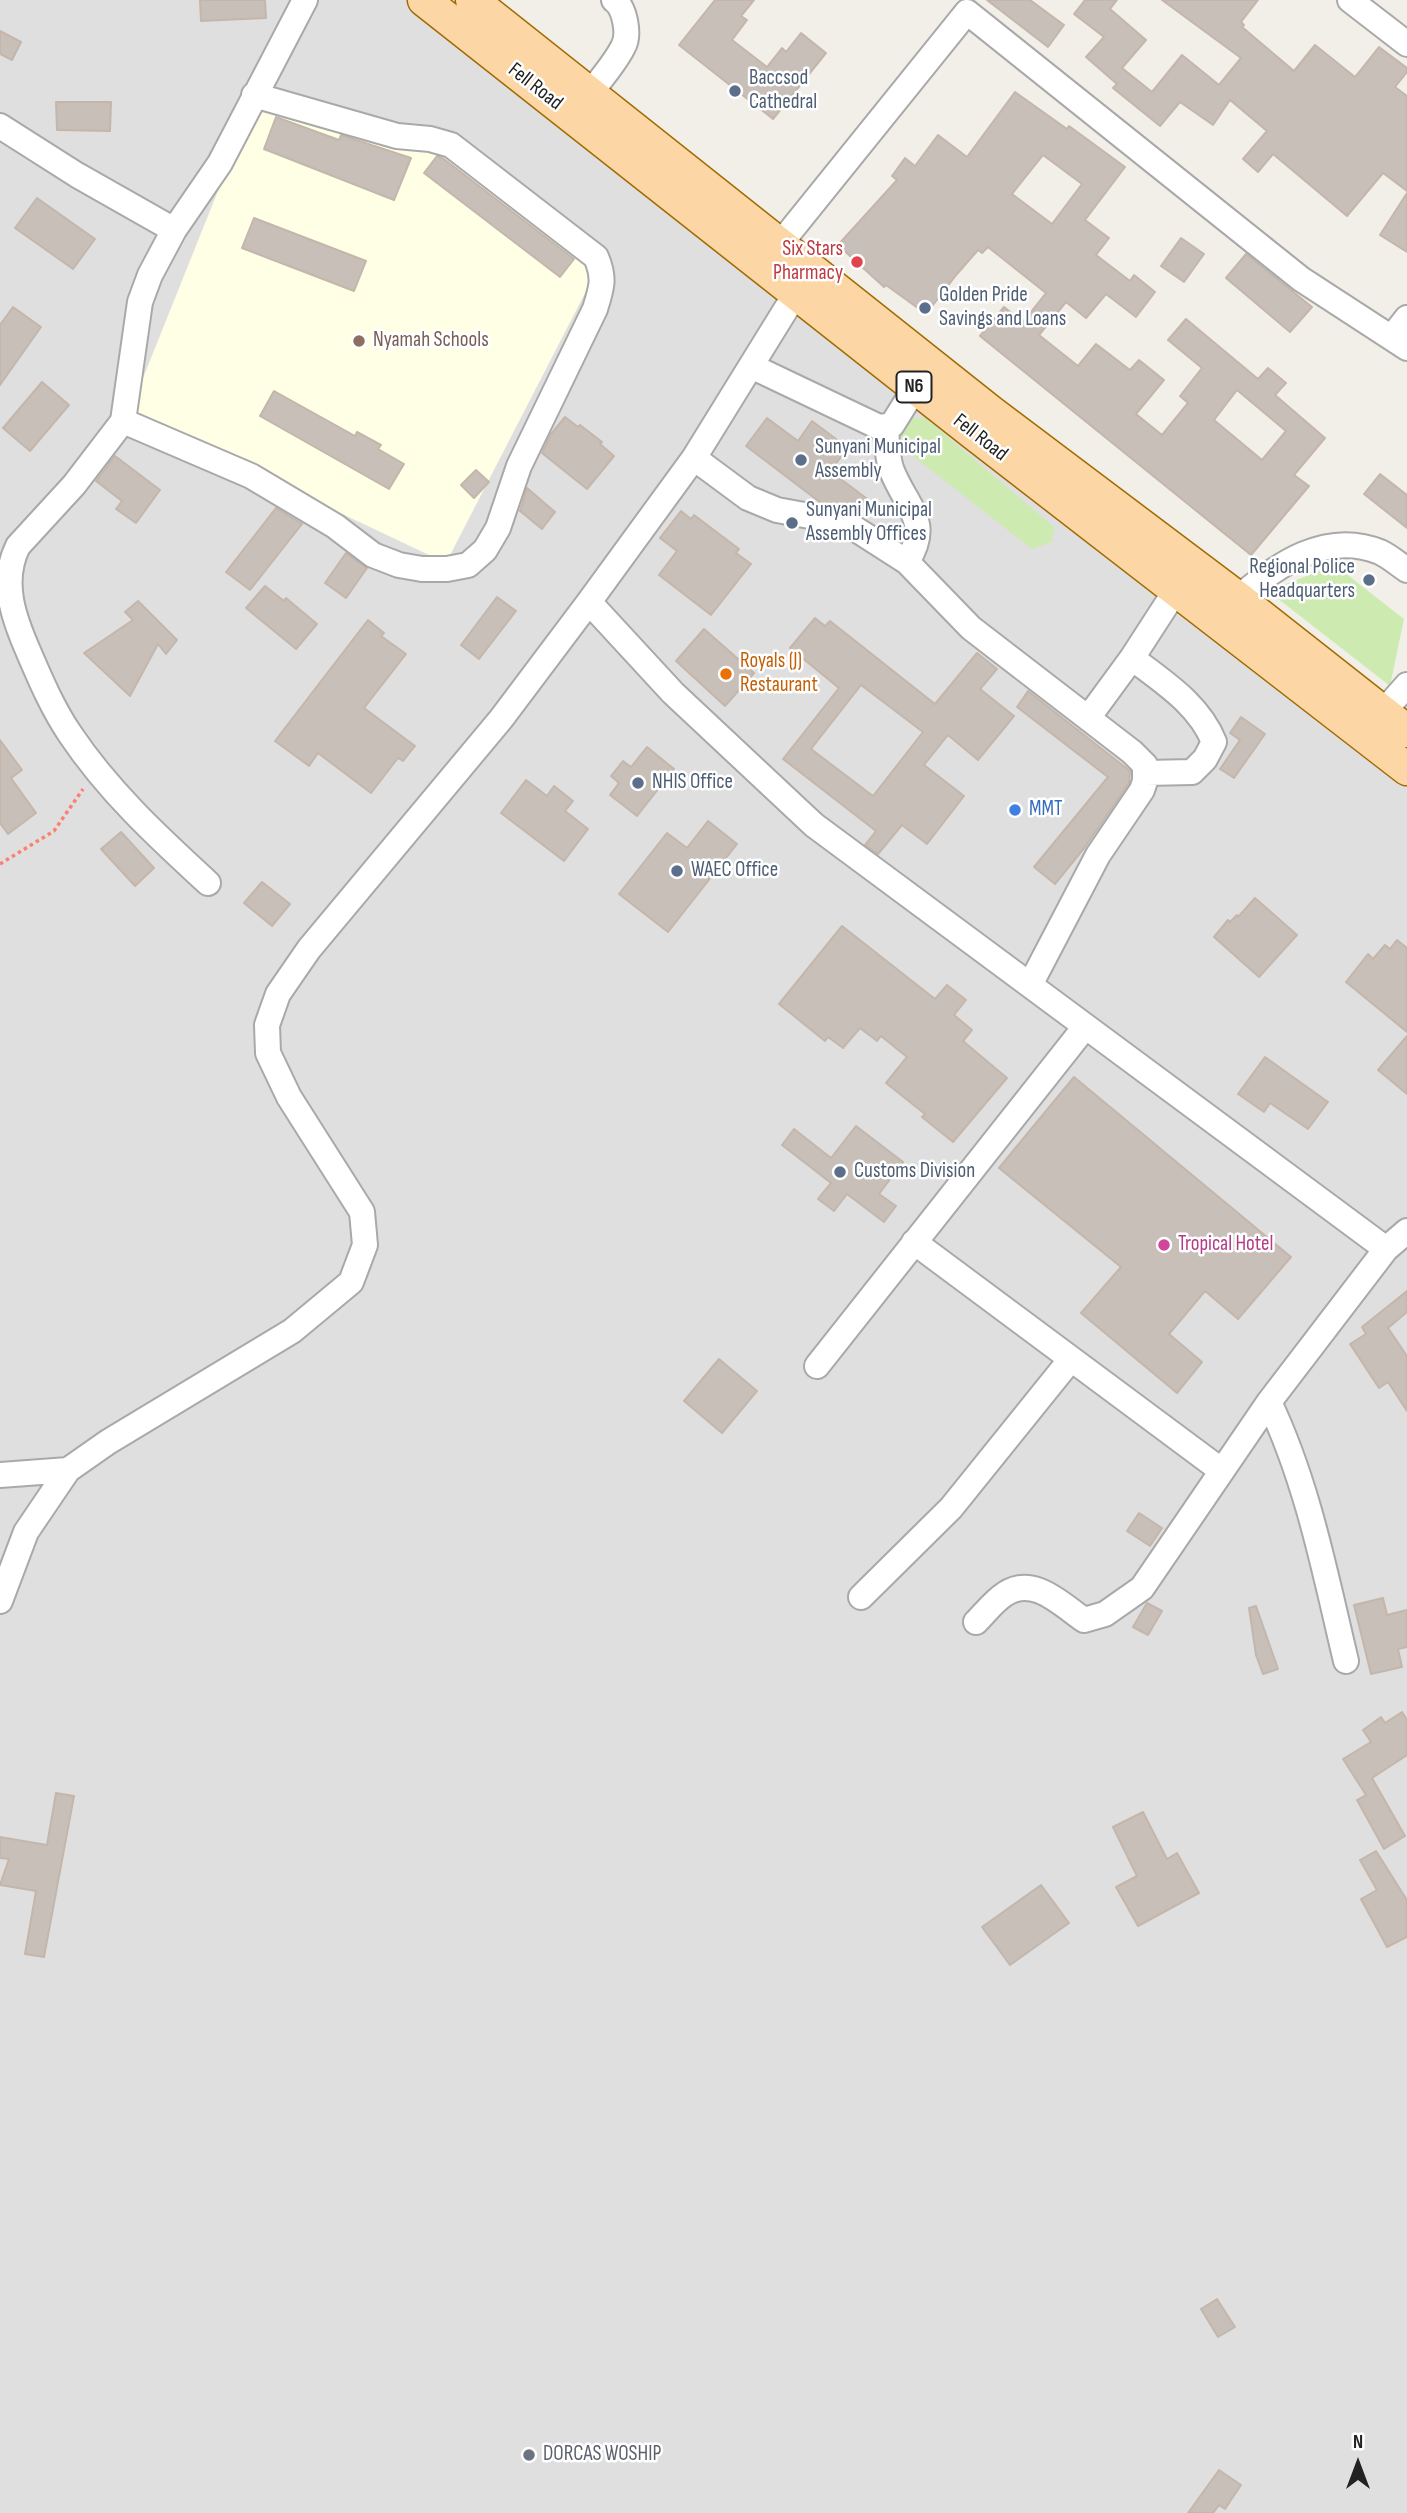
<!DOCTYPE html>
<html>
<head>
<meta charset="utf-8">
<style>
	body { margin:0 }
	#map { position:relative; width:1407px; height:2513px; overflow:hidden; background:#f2efe9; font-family:"Sofia Sans Condensed",sans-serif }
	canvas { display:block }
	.north { position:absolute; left:1323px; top:2429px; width:70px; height:70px; -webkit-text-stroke:5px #fff; paint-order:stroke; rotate:0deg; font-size:19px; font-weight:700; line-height:28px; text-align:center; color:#222 }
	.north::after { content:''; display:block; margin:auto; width:24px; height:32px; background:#222; clip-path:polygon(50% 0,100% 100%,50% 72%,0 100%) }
</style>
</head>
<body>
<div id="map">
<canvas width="1407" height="2513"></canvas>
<div class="north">N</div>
</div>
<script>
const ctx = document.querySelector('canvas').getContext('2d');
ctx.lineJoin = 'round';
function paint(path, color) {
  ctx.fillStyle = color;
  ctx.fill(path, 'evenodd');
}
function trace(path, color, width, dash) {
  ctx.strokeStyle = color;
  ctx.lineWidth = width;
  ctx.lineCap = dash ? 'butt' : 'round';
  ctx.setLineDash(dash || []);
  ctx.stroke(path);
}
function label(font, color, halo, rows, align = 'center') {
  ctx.font = font + ' "Sofia Sans Condensed",sans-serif';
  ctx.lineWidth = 5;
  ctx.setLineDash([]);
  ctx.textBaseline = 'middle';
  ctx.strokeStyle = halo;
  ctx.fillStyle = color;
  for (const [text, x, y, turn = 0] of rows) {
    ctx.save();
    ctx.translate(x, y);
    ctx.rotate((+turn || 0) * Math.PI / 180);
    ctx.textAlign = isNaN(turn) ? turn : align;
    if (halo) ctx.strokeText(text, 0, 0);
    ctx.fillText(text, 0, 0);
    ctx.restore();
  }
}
const residential = new Path2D(`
	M0,0H413L1407,782V2513H0Z`);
const education = new Path2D(`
	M254,101L441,146L598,268L446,563L129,413Z`);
const grass = new Path2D(`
	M912,418H925L1054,527L1052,542L1032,549L904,449L899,434L903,423Z
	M1335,565L1404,619L1390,686L1268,591Z`);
const building = new Path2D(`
	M200,0H265L266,18L201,21Z
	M715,0H754L741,16L747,20L732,40L767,67L782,48L786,52L801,33L826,53L773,119L679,45Z
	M987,0H1030L1064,25L1048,47Z
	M1085,0H1117L1110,9L1146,40L1122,68L1152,92L1182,55L1219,85L1241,58L1162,0H1258L1241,22L1244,25L1242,27L1294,71L1315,45L1355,77L1379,47L1407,68V72L1395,87L1407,96V191L1383,173L1347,216L1273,154L1258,172L1243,159L1267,131L1230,100L1213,125L1180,102L1160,126L1113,88L1117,84L1086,57L1104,37L1074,14Z
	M0,31L21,42L12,60L0,54Z
	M1015,92L1067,129L1069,126L1125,167L1085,220L1109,238L1096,255L1130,281L1134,275L1155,292L1136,317L1106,294L1086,318L1066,302L1039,335L1078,366L1096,344L1130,370L1139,360L1164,380L1136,414L1162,435L1188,403L1180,396L1202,368L1168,340L1186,319L1258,379L1268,368L1286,383L1275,395L1325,438L1294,475L1309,486L1251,555L980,336L1004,307L1023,322L1046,293L988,247L982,253L978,250L957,274L926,314L886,285L884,287L838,245L897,180L892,176L905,158L915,166L938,135L967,157ZM1043,155L1082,184L1052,224L1012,194ZM1237,390L1286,431L1262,460L1214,420Z
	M56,102H111L110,131L57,130Z
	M276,117L339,140L341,135L411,158L394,200L264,149Z
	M437,156L444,159L574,259L560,277L424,173Z
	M1407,193V252L1380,235Z
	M37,198L95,239L73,269L15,228Z
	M254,218L366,261L354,291L242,248Z
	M1181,238L1204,254L1184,282L1161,266Z
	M1246,254L1312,307L1290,332L1226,278Z
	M13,307L41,327L0,385V325Z
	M42,382L69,405L30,451L3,428Z
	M274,391L355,436L357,432L381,445L378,449L404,464L389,489L260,416Z
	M565,417L578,427L580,425L602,442L600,444L614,456L587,489L542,453L551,434Z
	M767,418L798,441L812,421L848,448L830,471L866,498L855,512L821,503L746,446Z
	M115,456L160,490L136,523L116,509L122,501L96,481Z
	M476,470L489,482L474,498L461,485Z
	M1380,474L1407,495V528L1364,494Z
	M527,488L555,512L542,529L520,511Z
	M276,508L302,524L250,590L226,572Z
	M681,511L691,519L694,515L739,549L736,553L751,564L711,615L659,575L677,551L660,538Z
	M346,553L367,568L346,598L325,583Z
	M265,586L284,601L286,598L317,624L296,649L246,608Z
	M497,597L516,611L479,659L461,645Z
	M138,601L177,640L166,654L158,644L130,696L84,653L133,620L125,612Z
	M815,618L825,626L830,621L935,704L977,653L997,669L980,689L1014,716L978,760L948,735L924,765L964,796L927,844L902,825L878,854L865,845L876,831L783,759L839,688L790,648ZM861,685L923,732L873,796L811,749Z
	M368,620L384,633L381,636L406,654L364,708L415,746L403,761L398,758L371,793L318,753L309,766L275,741Z
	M704,629L754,673L725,706L676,661Z
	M1028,691L1130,771L1129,783L1085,847L1055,884L1034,867L1108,777L1017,707Z
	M1241,717L1265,734L1234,778L1220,769L1240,740L1230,733Z
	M0,740L22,770L11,778L36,813L8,834L0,823Z
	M647,747L674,769L637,816L610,795L619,783L611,776L623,761L631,767Z
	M526,780L547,796L554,786L573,801L565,811L588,829L564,861L501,813Z
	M708,821L737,844L668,932L619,894L667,833L687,848Z
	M121,832L154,868L135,886L101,849Z
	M262,882L290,904L272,926L244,903Z
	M1255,898L1297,935L1259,977L1214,937L1228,920L1230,922L1237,915L1238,917Z
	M842,926L935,999L947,985L966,1000L954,1015L972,1030L963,1041L1007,1078L953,1142L922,1117L925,1114L886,1083L907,1057L881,1036L877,1041L860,1028L843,1048L828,1037L825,1041L779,1004Z
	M1397,940L1407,948V1032L1346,982L1368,954L1373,959L1385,945L1390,949Z
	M1407,1036V1094L1378,1070Z
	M1265,1057L1328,1102L1308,1129L1270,1103L1264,1112L1238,1094Z
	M1074,1077L1291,1257L1238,1319L1205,1291L1169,1334L1202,1362L1177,1393L1081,1313L1121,1267L999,1168Z
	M856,1126L903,1162L879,1194L896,1206L884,1222L847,1194L834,1211L818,1199L831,1183L782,1145L794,1129L831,1158Z
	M1407,1291V1312L1388,1328L1407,1356V1411L1388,1382L1379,1388L1350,1344L1366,1334L1362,1327Z
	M719,1359L757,1391L722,1433L684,1401Z
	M1139,1513L1162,1528L1150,1546L1127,1531Z
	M1383,1598L1387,1615L1407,1610V1647L1398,1649L1402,1667L1371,1674L1354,1605Z
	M1147,1603L1162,1611L1148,1635L1133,1627Z
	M1256,1606L1278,1669L1263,1674L1256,1655L1249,1608Z
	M1402,1712L1407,1720V1755L1372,1778L1405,1836L1384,1849L1357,1800L1366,1795L1343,1759L1371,1742L1363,1730L1381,1717L1385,1723Z
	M56,1793L74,1796L44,1957L25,1954L36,1891L0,1885L9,1859L0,1858V1837L47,1845Z
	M1143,1812L1167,1859L1177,1853L1199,1893L1138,1926L1116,1887L1137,1876L1113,1827Z
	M1376,1851L1407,1900V1937L1387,1947L1361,1899L1377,1890L1360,1860Z
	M1041,1885L1069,1923L1010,1965L982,1927Z
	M1217,2299L1235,2327L1218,2337L1201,2309Z
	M1219,2470L1241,2485L1225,2509L1219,2505L1213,2513H1188Z`);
const path = new Path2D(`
	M0,864L54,831L83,789`);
const minor = new Path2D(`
	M1350,0L1407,44
	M590,93C601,79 615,63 623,47C630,35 625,8 614,0
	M0,126L77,175L174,230
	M780,244L967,12L1301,279L1407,348
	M1392,337L1407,318
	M751,366L879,427L892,425L915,388
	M123,421L251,476L335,526L373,555L399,565L422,569H447L468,565L485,550L498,528L519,466L595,309C602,287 605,278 596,257L451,145L430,139L397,136L254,95
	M886,428C887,441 887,459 892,471C907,508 932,522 907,562
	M694,458L748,498L777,510L831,520L854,528L907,562L971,628L1132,752L1145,765V781L1142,790L1098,855L1030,985
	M1238,598C1277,565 1326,530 1380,552C1389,556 1398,564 1407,570
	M589,602L673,693L814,825L1386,1249
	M1132,658C1163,682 1199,704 1214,742L1205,759L1192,772L1146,773
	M1383,712L1407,685
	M1088,718L1132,658L1176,590
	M208,883C158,837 108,791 70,734C53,709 41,681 29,653C14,619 0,582 18,546L74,485L123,421L140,302L150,275L174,230L220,163L305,0
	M914,1242L1222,1471
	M817,1366L1085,1027
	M1269,1402C1308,1484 1325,1573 1346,1661
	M0,1475L68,1470
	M861,1597L951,1508L1071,1359
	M0,1601L26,1532L68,1470L108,1442L292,1331L351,1282L365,1245L362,1212L289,1097L268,1053L267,1025L278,994L309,949L501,719L589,602L694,458L796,293
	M976,1622C985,1613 994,1601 1005,1594C1033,1575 1061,1604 1084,1620L1105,1614L1142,1588L1269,1402L1386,1249L1407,1231`);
const major = new Path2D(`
	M424,0L973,433L1407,769
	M472,0L991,412L1238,598L1407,731`);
const markers = [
	[735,91,7,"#5c6f8a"],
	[857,262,7,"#e0444e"],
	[925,308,7,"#5c6f8a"],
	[359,341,7,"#8d6e63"],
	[801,460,7,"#5c6f8a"],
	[792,523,7,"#5c6f8a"],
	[1369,580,7,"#5c6f8a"],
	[726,674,7,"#e8710a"],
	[638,783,7,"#5c6f8a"],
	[1015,810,7,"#3f7fe0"],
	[677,871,7,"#5c6f8a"],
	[840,1172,7,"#5c6f8a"],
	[1164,1245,7,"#d1479c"],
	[529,2455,7,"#6b7280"]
];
const shields = [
	[914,387,35]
];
const shieldNames = [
	["N6",914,387]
];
const serviceNames = [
	["Baccsod",749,79],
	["Cathedral",749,103],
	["Golden Pride",939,296],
	["Savings and Loans",939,320],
	["Sunyani Municipal",815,448],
	["Assembly",815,472],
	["Sunyani Municipal",806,511],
	["Assembly Offices",806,535],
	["Regional Police",1355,568,"right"],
	["Headquarters",1355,592,"right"],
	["NHIS Office",652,783],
	["WAEC Office",691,871],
	["Customs Division",854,1172]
];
const streetNames = [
	["Fell Road",535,87,38],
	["Fell Road",980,438,38]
];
const healthNames = [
	["Six Stars",843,250],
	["Pharmacy",843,274]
];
const educationNames = [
	["Nyamah Schools",373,341]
];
const foodNames = [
	["Royals (J)",740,662],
	["Restaurant",740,686]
];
const shopNames = [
	["MMT",1029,810]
];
const hotelNames = [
	["Tropical Hotel",1178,1245]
];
const worshipNames = [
	["DORCAS WOSHIP",543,2455]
];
paint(residential, '#e0dfdf');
paint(education, '#ffffe5');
paint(grass, '#cdebb0');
paint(building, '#c7bfb8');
trace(building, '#c4b6ab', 2);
trace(minor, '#a9a9a9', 28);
trace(major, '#a06b00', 35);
trace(path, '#fa8072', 3.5, [3.5, 3.5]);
trace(minor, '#fff', 24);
trace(major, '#fcd6a4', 32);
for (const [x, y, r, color] of markers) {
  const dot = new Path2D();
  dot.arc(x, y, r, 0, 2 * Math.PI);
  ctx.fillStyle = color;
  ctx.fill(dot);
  trace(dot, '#fff', 2.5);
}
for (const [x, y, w] of shields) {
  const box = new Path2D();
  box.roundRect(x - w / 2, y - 15.5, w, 31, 5);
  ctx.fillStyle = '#fff';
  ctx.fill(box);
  trace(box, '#222', 2);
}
label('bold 19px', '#222', null, shieldNames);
label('21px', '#4e5e75', '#fff', serviceNames, 'left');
label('21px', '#222', '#fff', streetNames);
label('21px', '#be3a42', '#fff', healthNames, 'right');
label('21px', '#785e54', '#fff', educationNames, 'left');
label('21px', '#c56008', '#fff', foodNames, 'left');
label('21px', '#366cbe', '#fff', shopNames, 'left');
label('21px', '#b23c85', '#fff', hotelNames, 'left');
label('21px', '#5b616d', '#fff', worshipNames, 'left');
</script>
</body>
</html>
